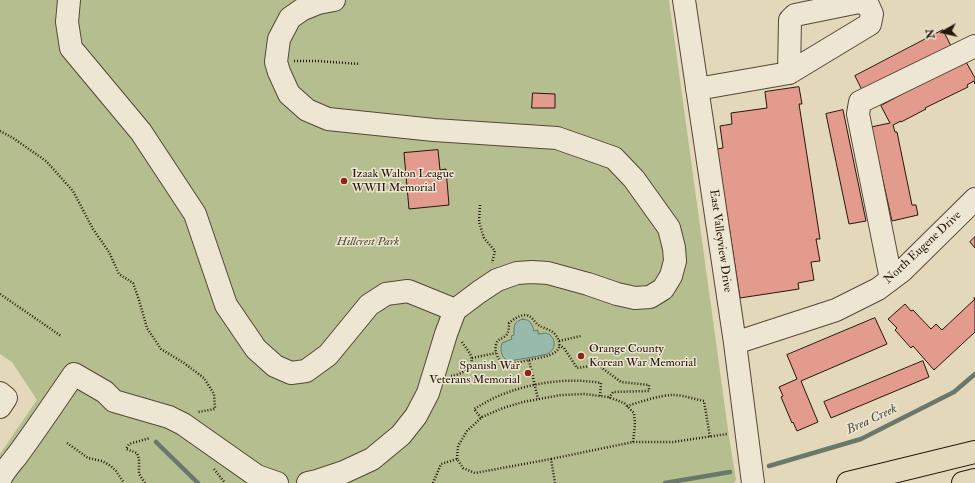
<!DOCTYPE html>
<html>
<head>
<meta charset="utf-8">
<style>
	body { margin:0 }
	#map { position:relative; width:975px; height:483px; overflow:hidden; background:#e4d8ba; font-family:"IM FELL Double Pica",serif }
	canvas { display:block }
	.north { position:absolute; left:923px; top:12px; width:40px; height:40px; -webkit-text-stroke:3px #ede6d2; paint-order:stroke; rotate:262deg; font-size:11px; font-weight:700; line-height:16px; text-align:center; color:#28160c }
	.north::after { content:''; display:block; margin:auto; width:14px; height:18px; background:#28160c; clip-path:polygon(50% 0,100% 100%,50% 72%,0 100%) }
</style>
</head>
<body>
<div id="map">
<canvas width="975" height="483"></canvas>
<div class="north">N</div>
</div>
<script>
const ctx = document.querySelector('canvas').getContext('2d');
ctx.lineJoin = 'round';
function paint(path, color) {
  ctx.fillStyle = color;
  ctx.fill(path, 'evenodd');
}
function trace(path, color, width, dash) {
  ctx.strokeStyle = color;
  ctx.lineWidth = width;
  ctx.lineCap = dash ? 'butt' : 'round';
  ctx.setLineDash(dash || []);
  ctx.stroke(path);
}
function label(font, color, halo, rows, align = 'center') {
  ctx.font = font + ' "IM FELL Double Pica",serif';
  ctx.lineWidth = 3;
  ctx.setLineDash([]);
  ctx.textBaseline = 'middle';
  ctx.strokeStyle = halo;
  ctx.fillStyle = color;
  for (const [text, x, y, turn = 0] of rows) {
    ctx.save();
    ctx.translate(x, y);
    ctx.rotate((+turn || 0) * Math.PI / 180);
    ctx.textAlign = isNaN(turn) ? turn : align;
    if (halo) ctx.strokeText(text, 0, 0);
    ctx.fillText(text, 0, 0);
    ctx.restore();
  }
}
const green = new Path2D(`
	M0,0H669L729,437L736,480L734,483H0V454L37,400L12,362L0,354Z`);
const water = new Path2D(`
	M523,319C530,320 532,323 534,331L538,330V334L546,333C548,334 550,334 551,336C557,342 554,351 547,354C535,357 521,359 509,361L505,359C501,355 500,349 502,343L512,339L511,336L514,335C514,326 513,322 523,319Z`);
const stream = new Path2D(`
	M156,442L198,483
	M769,466L861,439L954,392L975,374
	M665,483L730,472`);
const building = new Path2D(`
	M943,30L951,46L863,92L855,76Z
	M965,60L975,78V84L974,81L967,85L968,87L925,108L926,109L901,122V121L893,125L895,132H897L912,205H916L918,215L892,221L871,127L890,123L881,106Z
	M799,87L802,104H799L820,239H816L820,261L811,262L814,280L798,283L799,289L740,298L717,149L723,148L720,126L732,124L731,113L767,108L765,92Z
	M533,93L555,94V108H532Z
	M843,110L866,221L849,224L826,114Z
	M438,150L440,170L446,169L449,205L409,209L404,153Z
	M975,237V248L970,242Z
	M974,298H975V332L934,370L913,346L911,348L895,330L897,328L888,319L905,304L911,311L913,310L931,329L936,324L942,330L975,299Z
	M875,318L887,344L801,381L818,422L797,431L793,422L792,423L781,397L783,396L779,387L797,379L787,355Z
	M923,361L929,377L831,418L824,402Z`);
const path = new Path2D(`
	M294,61H317L360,64
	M0,131L13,138L46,161L73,191L93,229L109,252L119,274L133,283L139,300L147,328L161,349L184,363L204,378L214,394L215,409L198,412
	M480,205L479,222L484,238L495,251L492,263
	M0,294L61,336
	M559,341L581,336
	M559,345L564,348L577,368L598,365L621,382L649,385V391L613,392L609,398
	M472,358L496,353
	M529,360C540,357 563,356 559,341C557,337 555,333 551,331C548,329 543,328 540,326C534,323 533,316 526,315C519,315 514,319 509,323C509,328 509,334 504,337C501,339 499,339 497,342C495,346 495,351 497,355C502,370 517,362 529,360L538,399
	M451,376C460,375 475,368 471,356C469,351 465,347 462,342
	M627,406C640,402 660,395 673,395C683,395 694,399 704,401L710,437
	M481,418L474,409C481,405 488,401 496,397C528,383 567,377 601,383L600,396
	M67,443L88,458L102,461L111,466L116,471L124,483
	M457,459L458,446L467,431L482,417L503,408L523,402L561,395L584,394L608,397L624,403L634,413L635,425L633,442
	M551,459L633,442H673L727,434
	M214,469L225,483
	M145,483L139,474V459L137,453L126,449L129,444L150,438
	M433,483L441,464L457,459L463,468L475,473L551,459L555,483`);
const minor = new Path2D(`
	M69,0L67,22L71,48L141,132L195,214L226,305L256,349L275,366L291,373L306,371L328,355L369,305L386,294L408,291L455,310
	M684,0L735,343L753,483
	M697,89L789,73L870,24L872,14L868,5L859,2L795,15L790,20L789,73
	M891,279L858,114L860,102L975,46
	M735,343L836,310L878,289L902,271L975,199
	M0,393L6,398L0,407
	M0,480C2,473 14,460 19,453C38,427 56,400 74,374L105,392L114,401L169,417L183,424L257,476L277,483
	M308,483L317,481L344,472L372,459L401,435L416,416L428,393L446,334L455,310L479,292L497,280L517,273L532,272L548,273L588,284L617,294L635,298L650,297L663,289L671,276L675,261L674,248L669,228L634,179L614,158L557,138L434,130L328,119L307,110L289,94L279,72L276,62L279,39L290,18L303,9L318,3L334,0`);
const major = new Path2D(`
	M848,483L975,452
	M963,483L975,480`);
const markers = [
	[344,181,4,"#8f2418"],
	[581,356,4,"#8f2418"],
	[528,373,4,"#8f2418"]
];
const poiNames = [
	["Izaak Walton League",352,174],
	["WWII Memorial",352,188],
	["Orange County",589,349],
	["Korean War Memorial",589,363],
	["Spanish War",520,366,"right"],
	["Veterans Memorial",520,380,"right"]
];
const streetNames = [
	["East Valleyview Drive",720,241,82],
	["North Eugene Drive",923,248,-43]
];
const parkNames = [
	["Hillcrest Park",368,242]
];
const waterNames = [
	["Brea Creek",872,420,-25]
];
paint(green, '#b5be8f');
paint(water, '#96baac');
trace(water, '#6a786c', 1);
trace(stream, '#6a786c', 4.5);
paint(building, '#e29b8d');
trace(building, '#28160c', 1);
trace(minor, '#574638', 24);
trace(major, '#28160c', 24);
trace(path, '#28160c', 2.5, [1, 2]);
trace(minor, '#ede6d2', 22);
trace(major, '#e4d8ba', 22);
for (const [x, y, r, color] of markers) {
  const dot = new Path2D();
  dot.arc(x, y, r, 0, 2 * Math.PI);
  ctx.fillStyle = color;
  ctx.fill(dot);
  trace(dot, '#ede6d2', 1.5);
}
label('12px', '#28160c', '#ede6d2', poiNames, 'left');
label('12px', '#28160c', '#ede6d2', streetNames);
label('italic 12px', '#524833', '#ede6d2', parkNames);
label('italic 13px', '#4e4f44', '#ede6d2', waterNames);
</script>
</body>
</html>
